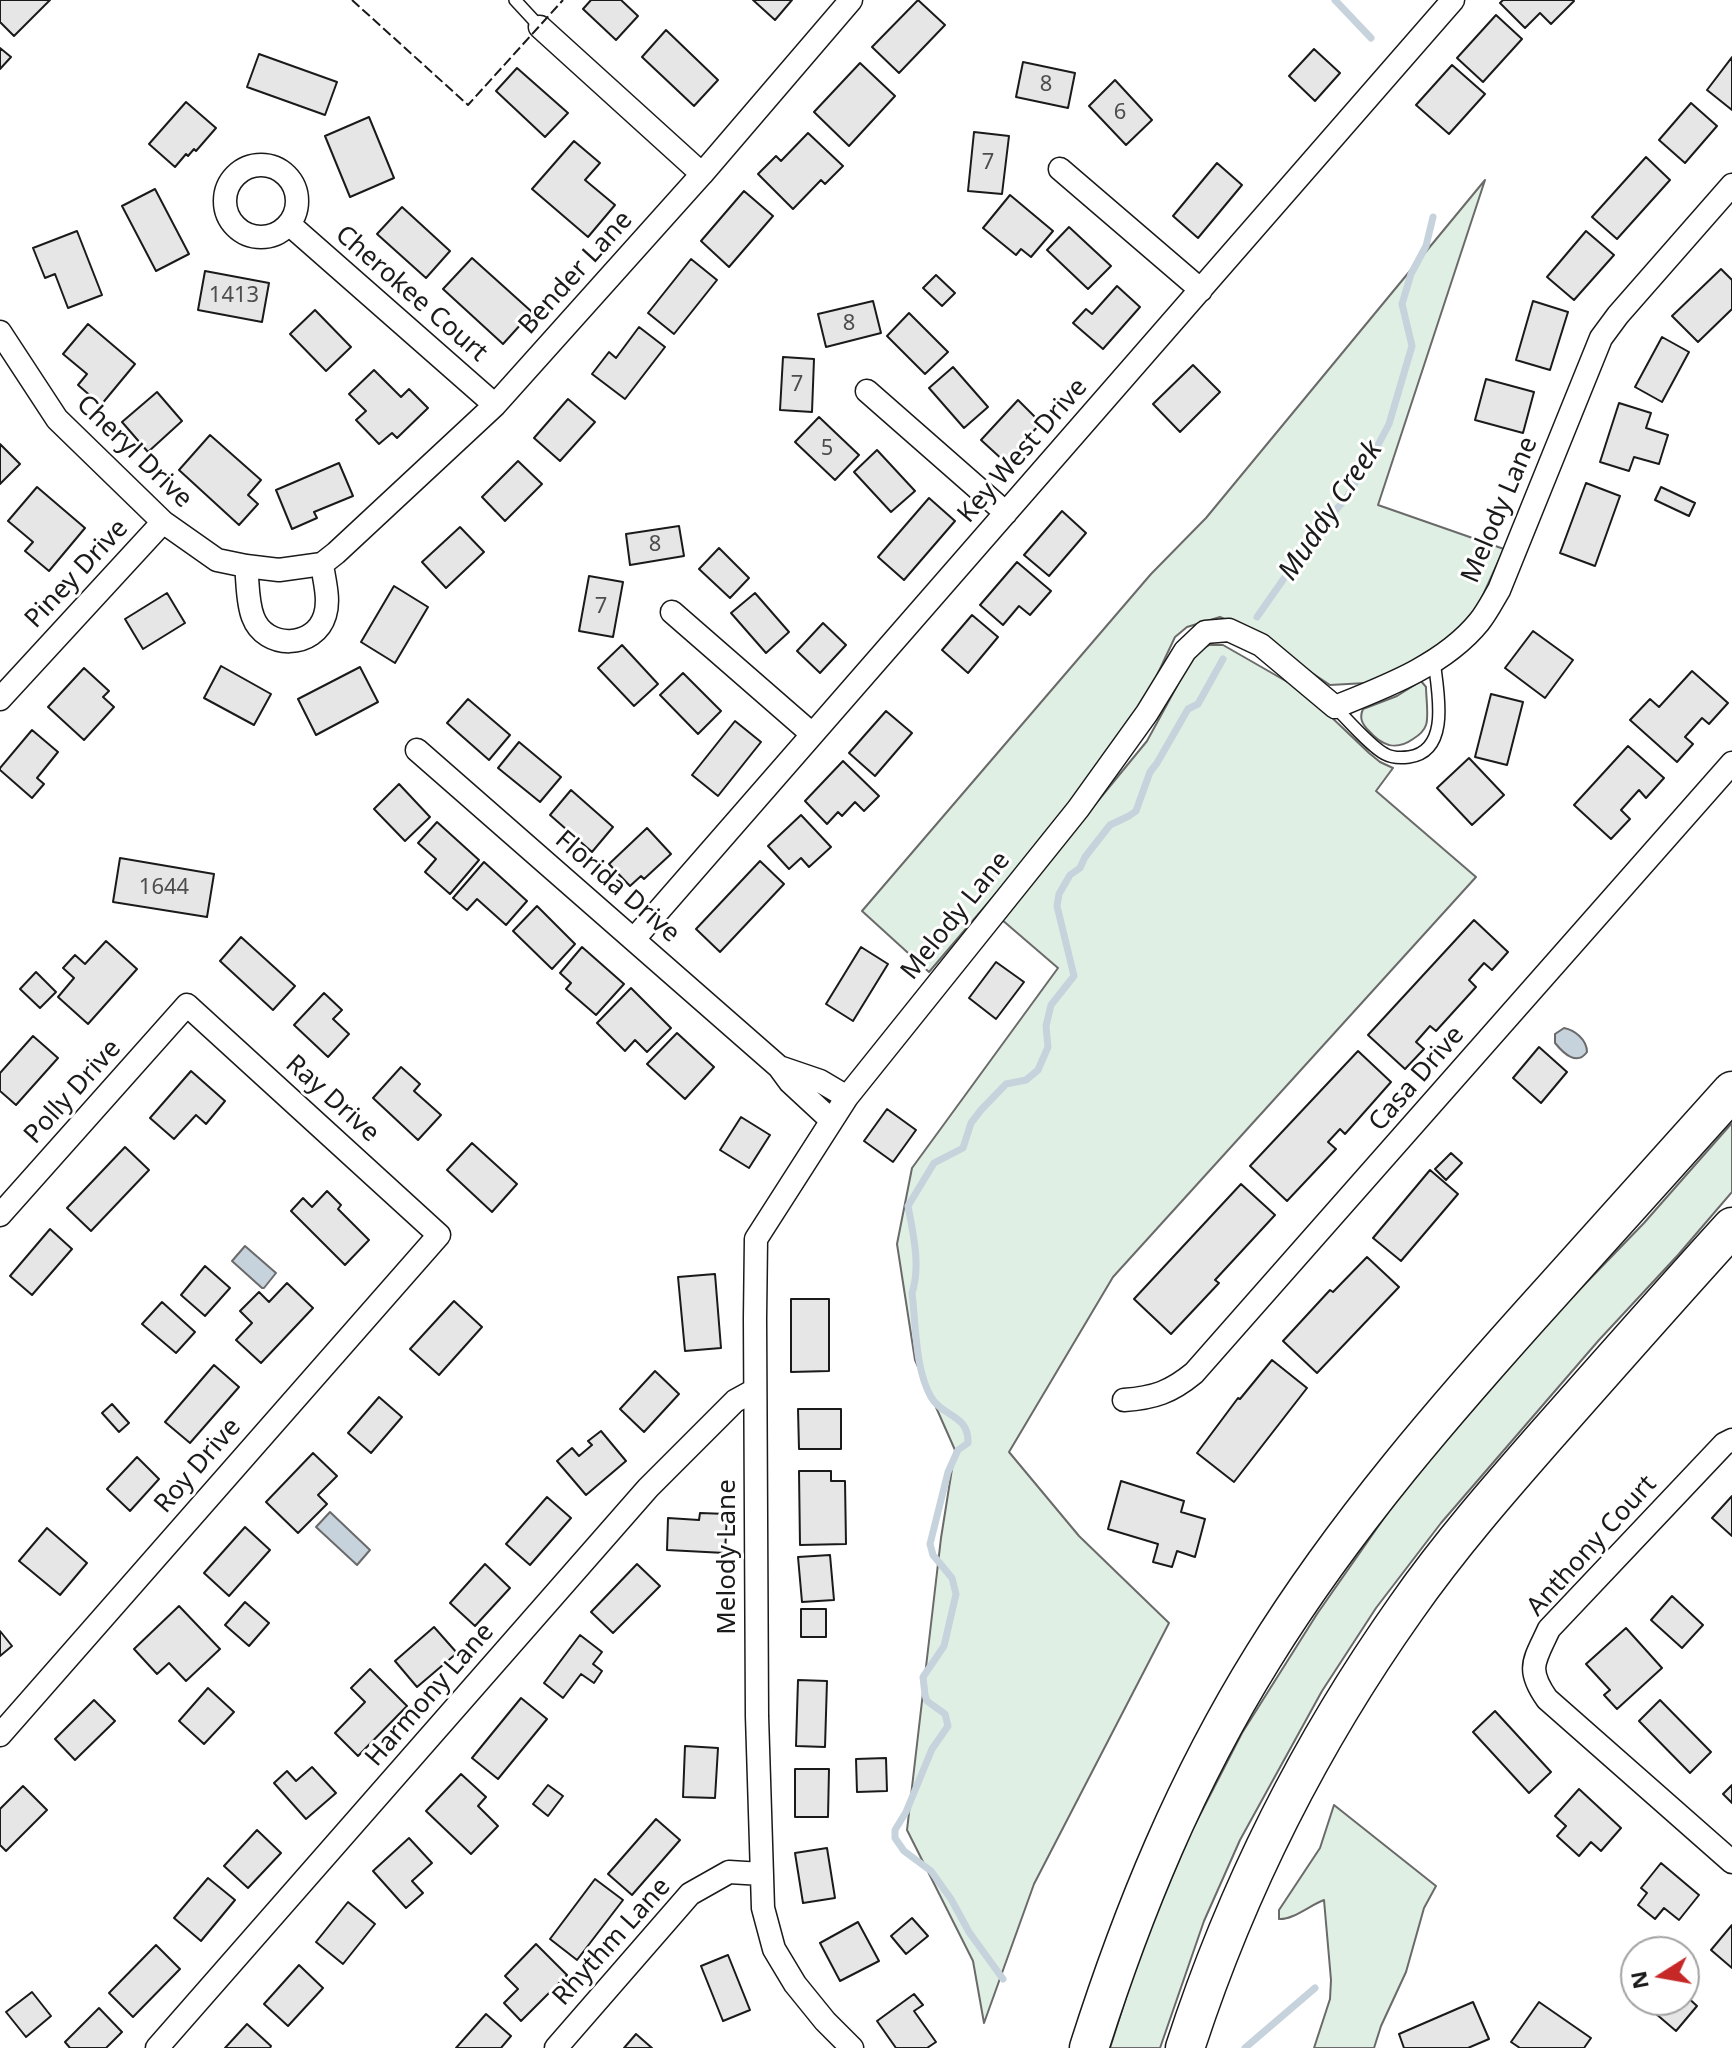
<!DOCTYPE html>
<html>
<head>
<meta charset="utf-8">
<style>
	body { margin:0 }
	#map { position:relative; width:1732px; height:2048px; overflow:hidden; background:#fff; font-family:"Noto Sans",sans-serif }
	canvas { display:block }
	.north { position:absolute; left:1620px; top:1936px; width:80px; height:80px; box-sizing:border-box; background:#fff; border:2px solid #a3a3a3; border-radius:50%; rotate:259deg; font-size:22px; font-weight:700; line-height:32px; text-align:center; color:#1a1a1a }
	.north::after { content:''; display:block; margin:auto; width:28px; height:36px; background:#c62828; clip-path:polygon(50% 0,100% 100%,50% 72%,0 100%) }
</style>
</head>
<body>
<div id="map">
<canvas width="1732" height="2048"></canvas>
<div class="north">N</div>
</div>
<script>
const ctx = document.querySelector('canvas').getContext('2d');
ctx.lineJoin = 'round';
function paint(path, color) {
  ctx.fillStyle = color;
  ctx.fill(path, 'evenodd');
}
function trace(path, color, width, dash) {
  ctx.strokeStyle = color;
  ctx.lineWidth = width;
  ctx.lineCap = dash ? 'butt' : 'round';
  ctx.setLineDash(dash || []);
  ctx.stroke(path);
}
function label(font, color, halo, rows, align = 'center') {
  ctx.font = font + ' "Noto Sans",sans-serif';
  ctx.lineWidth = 6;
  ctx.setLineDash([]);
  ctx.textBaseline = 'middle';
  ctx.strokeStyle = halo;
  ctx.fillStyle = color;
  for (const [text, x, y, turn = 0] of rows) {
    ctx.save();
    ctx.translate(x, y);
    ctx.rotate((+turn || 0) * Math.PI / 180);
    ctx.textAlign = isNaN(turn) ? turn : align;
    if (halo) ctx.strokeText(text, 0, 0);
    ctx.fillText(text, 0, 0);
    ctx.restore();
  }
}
const green = new Path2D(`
	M1485,180L1378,505L1504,549L1478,606L1460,629L1430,654L1366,683L1330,685L1245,628L1220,617L1187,627L1175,637L1126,741L929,972L862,911L1151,574L1206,518Z
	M1209,645H1223L1305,692L1369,753L1380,762L1393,768L1376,791L1476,877L1113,1277L1009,1452L1079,1536L1169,1623L1034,1884L984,2023L973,1961L907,1830L941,1538L955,1450L915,1360L897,1244L912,1168L1058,968L1001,919L1147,741L1177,686L1187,661L1198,651Z
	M1421,681L1426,687C1426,697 1429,717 1426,725C1424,731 1418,736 1413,739C1396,751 1382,746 1369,731C1362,724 1359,718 1363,709L1397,696Z
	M1732,1123V1192L1678,1255L1599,1340L1441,1523L1376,1608L1322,1691L1240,1840L1204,1921L1160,2048H1110L1141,1950L1188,1838L1242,1733L1317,1614L1391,1508L1430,1459L1555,1315L1644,1223Z
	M1334,1805L1436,1886L1424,1908L1406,1972L1381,2026L1374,2048H1314L1330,1999L1331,1980L1324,1900C1310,1905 1293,1920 1279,1919V1910L1320,1848Z`);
const water = new Path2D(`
	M1564,1028C1575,1030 1587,1040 1587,1052C1577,1066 1564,1054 1555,1043V1034Z
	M245,1246L276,1273L264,1288H262L232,1261Z
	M330,1512L370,1550L357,1565L316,1527Z`);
const stream = new Path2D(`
	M1335,0L1371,38
	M1257,617L1313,537L1347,497L1358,478L1363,462L1377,447L1389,424L1412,346L1402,304L1411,274L1426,246L1433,217
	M1003,1979L969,1932L951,1899L931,1871L904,1851L895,1838V1830L906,1812L932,1749L948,1726L945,1714L927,1701L925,1695L923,1677L944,1646L956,1594L952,1578L933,1555L930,1544L948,1472L958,1450L968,1443C969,1414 942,1417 931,1397C915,1369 916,1325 912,1293C921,1266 913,1233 908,1206L934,1163L963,1148L971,1123L981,1110L1006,1084L1026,1080L1038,1070L1048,1047L1046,1026L1051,1005L1074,976L1057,906L1059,894L1070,875L1080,868L1085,857L1110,825L1129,816L1136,811L1150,772L1157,763L1188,709L1198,704L1223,659
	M1245,2048L1315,1988`);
const building = new Path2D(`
	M0,0H50L14,36L0,22Z
	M591,0H621L638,16L616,40L583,9Z
	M753,0H792L775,20Z
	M918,0L945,25L899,73L872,47Z
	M1503,0H1573L1574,1L1551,24L1540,13L1525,28L1500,3Z
	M1496,15L1522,39L1483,82L1457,58Z
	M666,30L718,80L694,106L642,57Z
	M0,48L11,57L0,69Z
	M1314,49L1340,73L1315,101L1289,76Z
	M259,54L337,82L325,115L247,87Z
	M1732,57V110L1707,90Z
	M1023,62L1075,73L1068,108L1016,97Z
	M860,63L895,96L849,146L814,112Z
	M1452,65L1485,94L1449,134L1416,105Z
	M517,68L568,113L545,137L496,91Z
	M1115,80L1152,120L1126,145L1089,106Z
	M186,102L216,128L196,151L194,149L188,156L186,154L175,167L149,144Z
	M1691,103L1717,126L1685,163L1659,140Z
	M369,117L394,178L350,197L325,136Z
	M974,132L1009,136L1002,194L968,191Z
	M808,133L843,166L825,184L821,180L793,209L758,174L776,156L781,161Z
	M574,141L600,163L585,180L615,205L588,237L532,189Z
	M1646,157L1670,180L1617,239L1592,217Z
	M1217,163L1242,185L1198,238L1173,216Z
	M155,189L189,254L156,271L122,206Z
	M744,191L773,216L729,267L701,241Z
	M1010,195L1053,231L1031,257L1021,249L1016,255L983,228Z
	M402,207L450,251L426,278L377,234Z
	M1069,227L1111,266L1088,289L1047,250Z
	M77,231L102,295L68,308L55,274L45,278L33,248Z
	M1586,231L1614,255L1574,300L1547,277Z
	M472,258L532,312L503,344L443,289Z
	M691,259L717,280L674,334L648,313Z
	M1721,269L1732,280V309L1698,342L1672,316Z
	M205,271L269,283L262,322L198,310Z
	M936,275L955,293L942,306L923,288Z
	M1117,286L1140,307L1103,349L1073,323L1086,309L1092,314Z
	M873,301L881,333L826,347L818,314Z
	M1533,301L1568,312L1550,370L1516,360Z
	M315,310L351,347L326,371L290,334Z
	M909,313L948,352L925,374L887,336Z
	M88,324L135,364L101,405L78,385L87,374L63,354Z
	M639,327L665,347L625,399L592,374L609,352L616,358Z
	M1662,337L1689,352L1662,402L1635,387Z
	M783,357L814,359L812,412L780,410Z
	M1193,365L1220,392L1180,432L1153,404Z
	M953,367L988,407L964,428L929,388Z
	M374,370L401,397L409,389L428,408L397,438L392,433L379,444L356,420L366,411L349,394Z
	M1486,379L1534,392L1523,433L1475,420Z
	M157,392L182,421L148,452L122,422Z
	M568,399L595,422L560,461L534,438Z
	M1018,400L1041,423L1005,462L981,440Z
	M1619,403L1651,413L1646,428L1668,435L1659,464L1634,457L1629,471L1600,462Z
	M819,417L859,455L835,480L795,442Z
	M210,435L261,480L248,495L258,504L239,525L179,470Z
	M0,444L20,464L0,484Z
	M877,450L915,491L891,512L854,472Z
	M518,461L542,484L505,521L482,497Z
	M339,463L353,496L314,512L317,518L292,529L276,490Z
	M1586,483L1620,496L1595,566L1560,553Z
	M37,487L85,528L49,571L25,551L33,542L8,521Z
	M1661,487L1695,503L1689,516L1655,500Z
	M929,498L955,521L904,580L878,557Z
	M1062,511L1086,533L1049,576L1024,555Z
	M679,526L684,556L630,565L626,534Z
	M460,527L484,552L446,588L422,562Z
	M719,548L749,578L730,598L699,569Z
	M1017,562L1051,591L1030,615L1019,606L1003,625L980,605Z
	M589,576L623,582L613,637L579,631Z
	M394,586L428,607L395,663L361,642Z
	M167,593L185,623L143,649L125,619Z
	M755,593L789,632L766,653L731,613Z
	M972,615L998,637L968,673L942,650Z
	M823,623L846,645L820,673L797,651Z
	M1533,631L1573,660L1545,698L1505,668Z
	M622,645L658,684L634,706L598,668Z
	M221,666L271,694L254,725L204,698Z
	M360,667L378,702L316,735L298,699Z
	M84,668L109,691L103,697L114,707L84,740L48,707Z
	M1692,671L1728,703L1709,724L1702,718L1685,737L1693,744L1677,762L1630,720L1650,699L1659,707Z
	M683,673L721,711L698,734L660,695Z
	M1491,694L1523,702L1507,765L1475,757Z
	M468,699L510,735L489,760L447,723Z
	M886,711L912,733L875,776L849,753Z
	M735,721L761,742L718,796L692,775Z
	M32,730L58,752L37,778L44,784L32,798L0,770V768Z
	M519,742L561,777L540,802L498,768Z
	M1628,746L1664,778L1646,798L1639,790L1621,810L1630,819L1611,839L1574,805Z
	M1469,758L1504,795L1472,825L1437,788Z
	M843,761L879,796L864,811L855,802L842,816L838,812L827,824L805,801Z
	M399,784L430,817L405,841L374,809Z
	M571,790L613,827L592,852L550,815Z
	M801,815L831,847L809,867L801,858L789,869L768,846Z
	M437,822L479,860L450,894L425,872L436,859L418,843Z
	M647,828L671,854L644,879L641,876L630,886L609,864Z
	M120,858L214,874L207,917L113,902Z
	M760,861L784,884L720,952L696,929Z
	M484,862L527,901L506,925L477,899L467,910L453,898Z
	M537,906L575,944L552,969L513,931Z
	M1474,920L1508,952L1492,970L1484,963L1469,980L1476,987L1436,1031L1430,1026L1416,1042L1424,1049L1405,1069L1368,1035Z
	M241,937L295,986L273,1010L220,961Z
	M106,941L137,969L88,1024L58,997L74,978L63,968L75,955L85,964Z
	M582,947L624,984L596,1015L566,989L571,983L560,973Z
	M861,947L888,964L853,1021L826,1004Z
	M996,962L1024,982L996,1019L969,998Z
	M36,972L56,992L40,1008L20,989Z
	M631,988L671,1028L647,1052L635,1040L625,1051L597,1023Z
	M324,993L342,1010L333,1019L349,1034L328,1057L294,1025Z
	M677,1033L714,1067L685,1099L647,1064Z
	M33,1036L58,1058L16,1105L0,1091V1073Z
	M1539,1047L1567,1072L1541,1103L1513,1078Z
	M1358,1051L1391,1082L1345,1134L1340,1129L1328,1142L1336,1149L1287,1201L1250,1166Z
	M401,1067L420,1084L414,1091L441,1115L418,1140L373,1098Z
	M191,1071L225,1101L206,1124L196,1115L174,1139L150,1118Z
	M887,1109L916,1130L893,1162L864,1141Z
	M741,1117L770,1135L749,1168L720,1150Z
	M472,1143L517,1184L492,1212L447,1170Z
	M125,1147L149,1170L91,1231L67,1208Z
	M1451,1153L1462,1163L1446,1180L1435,1169Z
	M1430,1170L1458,1194L1401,1261L1373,1238Z
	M1241,1184L1275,1215L1215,1280L1219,1283L1171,1334L1134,1299Z
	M327,1191L341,1205L338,1209L369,1240L345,1265L291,1211L303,1198L312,1207Z
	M50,1229L72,1249L32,1295L10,1276Z
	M1367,1257L1399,1287L1317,1373L1283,1341L1330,1290L1333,1292Z
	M205,1266L230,1288L205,1316L181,1295Z
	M715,1274L721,1348L685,1351L678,1277Z
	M287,1283L313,1308L261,1363L236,1340L252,1323L240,1311L259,1292L269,1302Z
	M791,1299H829V1371L791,1372Z
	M454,1301L482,1327L439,1375L410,1349Z
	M162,1302L195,1332L176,1353L142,1324Z
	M1272,1360L1307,1388L1234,1482L1197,1453L1238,1398L1240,1399Z
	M214,1365L239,1387L190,1443L165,1422Z
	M655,1371L679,1394L644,1432L620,1409Z
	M379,1397L402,1417L371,1453L348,1433Z
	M112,1404L129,1423L119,1432L102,1413Z
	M798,1409H841V1449H799Z
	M601,1431L626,1461L586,1495L557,1461L572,1448L579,1456L592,1445L588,1441Z
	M313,1453L337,1476L318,1495L327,1504L298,1533L266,1502Z
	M137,1457L159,1479L130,1511L107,1489Z
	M799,1471H831V1481H845L846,1544L800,1545Z
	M1121,1481L1184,1501L1181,1512L1205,1519L1195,1557L1177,1551L1172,1567L1153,1562L1158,1544L1108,1529Z
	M1732,1496V1536L1712,1518Z
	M547,1497L571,1518L530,1565L506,1544Z
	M700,1513L727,1514L725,1553L667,1550L668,1518L699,1520Z
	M245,1527L270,1550L229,1596L204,1573Z
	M47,1528L87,1563L60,1595L19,1561Z
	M830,1555L834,1600L802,1602L798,1557Z
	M485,1564L510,1588L475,1626L450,1603Z
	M637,1564L660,1586L613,1633L591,1612Z
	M1672,1596L1703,1625L1682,1648L1651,1620Z
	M245,1602L269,1623L249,1646L225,1625Z
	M179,1606L220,1649L186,1681L169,1663L157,1674L134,1649Z
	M801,1609H826V1637H801Z
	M434,1627L457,1653L417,1687L395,1661Z
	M1626,1628L1662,1668L1617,1709L1604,1695L1610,1690L1586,1664Z
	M0,1631L12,1646L0,1656Z
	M580,1635L602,1652L593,1664L602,1671L594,1683L581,1674L563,1698L544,1683Z
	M370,1669L407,1706L358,1756L335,1733L365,1702L351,1688Z
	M798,1680L827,1681L825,1747L796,1746Z
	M208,1688L234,1712L204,1744L179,1721Z
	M521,1698L547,1719L498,1779L472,1758Z
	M94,1700L115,1721L75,1760L55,1739Z
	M1660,1700L1711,1752L1690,1773L1639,1721Z
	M1495,1711L1551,1772L1529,1793L1473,1732Z
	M685,1746L718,1748L715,1798L683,1797Z
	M886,1758L887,1791L857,1792L856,1759Z
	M312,1767L336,1793L306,1819L274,1783L287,1771L296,1781Z
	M795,1769H829L828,1817H795Z
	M461,1774L486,1797L478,1806L498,1826L471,1854L426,1811Z
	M548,1785L563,1796L548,1816L533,1804Z
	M1732,1785V1803L1723,1794Z
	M23,1786L47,1810L6,1851L0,1845V1809Z
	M1579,1789L1621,1828L1601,1851L1591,1842L1579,1856L1557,1836L1566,1826L1555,1816Z
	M656,1819L680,1840L632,1895L608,1874Z
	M257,1830L281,1853L248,1888L224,1866Z
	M409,1838L432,1863L412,1881L423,1893L406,1908L373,1871Z
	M827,1848L835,1898L803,1903L795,1853Z
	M1661,1863L1699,1895L1679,1920L1664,1908L1655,1919L1638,1905L1647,1893L1641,1888Z
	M208,1878L235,1900L201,1941L174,1918Z
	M595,1879L623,1900L577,1960L550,1939Z
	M348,1902L375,1924L343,1964L316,1942Z
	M912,1918L928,1936L906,1954L891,1936Z
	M858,1922L879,1961L840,1981L820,1943Z
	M1732,1925V1968L1711,1950Z
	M536,1944L567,1975L521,2021L504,2003L518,1989L505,1976Z
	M156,1945L180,1969L133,2017L109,1993Z
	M728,1955L750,2010L723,2021L701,1966Z
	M299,1965L323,1988L288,2026L264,2004Z
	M32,1992L51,2016L26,2037L6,2012Z
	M914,1994L923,2005L914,2011L936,2042L927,2048H896L877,2021Z
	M1684,1994L1697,2006L1676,2031L1648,2007L1654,2000H1684Z
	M1473,2002L1489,2039L1468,2048H1404L1399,2034Z
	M1539,2002L1591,2038L1584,2048H1520L1511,2042Z
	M99,2008L122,2032L106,2048H70L65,2042Z
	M486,2014L511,2036L501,2048H456Z
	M247,2024L271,2046L270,2048H225Z
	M636,2034L652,2048H624Z`);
const lane = new Path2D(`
	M515,0L540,27
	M1335,707C1348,720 1370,746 1385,754C1392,758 1401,758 1409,757C1452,751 1437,689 1434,660`);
const street = new Path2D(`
	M540,27L702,174
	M225 201a36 36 0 1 1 72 0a36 36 0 1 1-72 0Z
	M1060,169L1201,290
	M289,224L495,405
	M0,332L57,419L163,522L217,560L246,566L279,570L322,564L336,553L495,405L702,174L851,0
	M867,391L1006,513
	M246,566C248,582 247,602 253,617C265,650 315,649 325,615C330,599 324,580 322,564
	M672,612L812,734
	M0,699L163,522
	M417,750L779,1067L790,1082L831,1120
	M634,939L1453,0
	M779,1067L820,1081L847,1097
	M0,1215L187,1005L439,1235L0,1735
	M1124,1400C1154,1398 1171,1392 1194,1373L1732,763
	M1732,1440L1724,1444L1549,1629C1535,1660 1525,1668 1547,1699L1732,1862
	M157,2048L648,1488L735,1401L755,1390
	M556,2048L690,1894L729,1872L762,1874
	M852,2048L825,2021L795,1984L774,1949L763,1908L757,1716L755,1318L756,1239L847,1097L1078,809L1147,713L1185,651L1205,632L1229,630L1261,645L1335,707C1385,687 1444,665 1479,622C1487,612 1493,600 1499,590L1601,338L1618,315L1732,185`);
const highway = new Path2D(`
	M1089,2048C1133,1910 1186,1781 1263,1657C1345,1524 1449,1405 1554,1289C1614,1223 1673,1157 1732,1091
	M1185,2048C1237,1888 1309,1745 1406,1608C1450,1545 1501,1487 1551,1430C1611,1362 1671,1294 1732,1227`);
const fence = new Path2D(`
	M352,0L468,105L563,0`);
const numberNames = [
	["8",1046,85],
	["6",1120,113],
	["7",988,163],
	["1413",234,296],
	["8",849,324],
	["7",797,385],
	["5",827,449],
	["8",655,545],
	["7",601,607],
	["1644",164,888]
];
const streetNames = [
	["Bender Lane",576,273,-48],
	["Cherokee Court",411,294,41],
	["Key West Drive",1023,451,-49],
	["Cheryl Drive",134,452,44],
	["Melody Lane",1500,510,-67],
	["Piney Drive",77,574,-47],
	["Florida Drive",617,887,41],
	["Melody Lane",956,916,-51],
	["Casa Drive",1417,1079,-49],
	["Polly Drive",73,1092,-48],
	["Ray Drive",332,1099,42],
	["Roy Drive",198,1466,-49],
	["Anthony Court",1592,1546,-48],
	["Melody Lane",728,1557,-90],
	["Harmony Lane",430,1695,-49],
	["Rhythm Lane",612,1942,-48]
];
const waterNames = [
	["Muddy Creek",1331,511,-56]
];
paint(green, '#e0efe3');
trace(green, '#6a6a6a', 2);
paint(water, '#c6d2dc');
trace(water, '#6a6a6a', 2);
trace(stream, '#c6d2dc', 7);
paint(building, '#e6e6e6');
trace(building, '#1a1a1a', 2);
trace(lane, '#1a1a1a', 14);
trace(street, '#1a1a1a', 25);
trace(highway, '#1a1a1a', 41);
trace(lane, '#fff', 11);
trace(street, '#fff', 22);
trace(highway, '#fff', 38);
trace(fence, '#1a1a1a', 2, [10, 4]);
label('22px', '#4d4d4d', null, numberNames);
label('26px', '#1a1a1a', '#fff', streetNames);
label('italic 28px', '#1a1a1a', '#fff', waterNames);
</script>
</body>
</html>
